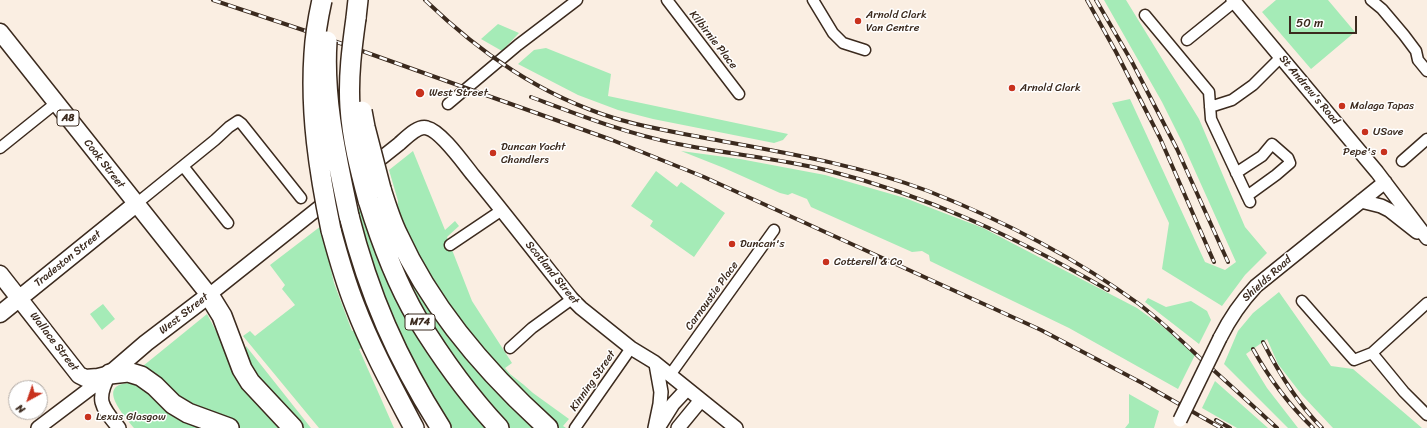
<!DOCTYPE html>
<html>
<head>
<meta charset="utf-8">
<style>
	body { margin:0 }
	#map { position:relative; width:1427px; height:428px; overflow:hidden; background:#faeee2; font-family:Sriracha,sans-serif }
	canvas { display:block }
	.north { position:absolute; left:8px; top:380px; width:40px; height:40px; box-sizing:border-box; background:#fff; border:1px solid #b1aaa5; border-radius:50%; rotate:220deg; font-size:11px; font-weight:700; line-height:16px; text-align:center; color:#3b2a1e }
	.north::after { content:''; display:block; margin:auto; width:14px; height:18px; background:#c8321e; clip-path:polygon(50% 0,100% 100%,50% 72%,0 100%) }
	.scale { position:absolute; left:1289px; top:16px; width:68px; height:18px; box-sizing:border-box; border:2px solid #3b2a1e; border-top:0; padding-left:5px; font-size:12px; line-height:14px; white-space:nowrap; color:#3b2a1e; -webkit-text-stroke:3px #fff; paint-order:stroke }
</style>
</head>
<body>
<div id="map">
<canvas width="1427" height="428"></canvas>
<div class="north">N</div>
<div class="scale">50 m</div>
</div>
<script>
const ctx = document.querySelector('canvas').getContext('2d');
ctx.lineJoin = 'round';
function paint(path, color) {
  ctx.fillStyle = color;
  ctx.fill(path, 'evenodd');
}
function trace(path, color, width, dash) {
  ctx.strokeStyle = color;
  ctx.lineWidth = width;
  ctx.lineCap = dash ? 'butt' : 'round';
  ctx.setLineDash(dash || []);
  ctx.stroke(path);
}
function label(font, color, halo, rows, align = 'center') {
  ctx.font = font + ' Sriracha,sans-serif';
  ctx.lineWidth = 3;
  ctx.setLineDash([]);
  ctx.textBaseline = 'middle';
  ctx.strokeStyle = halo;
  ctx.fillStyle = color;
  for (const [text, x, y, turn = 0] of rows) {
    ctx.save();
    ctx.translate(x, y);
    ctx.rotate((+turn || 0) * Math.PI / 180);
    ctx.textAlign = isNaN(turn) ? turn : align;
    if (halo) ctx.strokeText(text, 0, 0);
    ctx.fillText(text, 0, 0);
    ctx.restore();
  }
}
const green = new Path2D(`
	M1104,0H1126L1199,119L1245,227L1267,253L1245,275L1222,306L1162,269L1169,223L1112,103L1130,99L1205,262L1225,270L1236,262L1182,142L1162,102Z
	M1276,0H1328L1355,32L1311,69L1262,12Z
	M498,24L519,33L502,51L481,39Z
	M546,48L611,74L608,96L788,134L783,140L774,143L653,119L618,110L578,95L518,64L534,50Z
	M413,151L445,230L455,221L459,226L447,237L472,301L512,363L505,368L510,374L524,385L533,393L569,419L563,426L566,428H558L533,406L468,335L411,248L397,208L398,201L389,170Z
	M681,151L740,159L825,175L905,198L983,228L1137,308L1162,326L1195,355L1178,389L1069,328L930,261L929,255L922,251L912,252L811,207L807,199L792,193L788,195L780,193L724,168Z
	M656,171L677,187L681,182L725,213L694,257L650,226L653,221L631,206Z
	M361,206L427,350L450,385L485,428H448L405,353L372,266L356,210Z
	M321,226L334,283L352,331L355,330L362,348L359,349L394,428H319L243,336L250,331L255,336L295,305L282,289L285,285L270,265Z
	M393,248L540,428H510C482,396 456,363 433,327C417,302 405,274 393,248Z
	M1279,292L1331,366L1353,369L1422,428H1333L1302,395L1278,364L1267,339L1246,354L1267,388L1298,428H1288L1224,364L1238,331L1253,313Z
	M1148,298L1166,307L1191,301L1207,311L1211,320L1199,344L1145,302Z
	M103,304L115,319L102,330L90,314Z
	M207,314L241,378L285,428H238L198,413L153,379L143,366Z
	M246,346L311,428H298L259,387L245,357Z
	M135,380L204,428H134C122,413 94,382 134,383Z
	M1215,381L1268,428H1237L1202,408Z
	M1129,394L1159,411L1154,428H1125L1129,423Z`);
const minor = new Path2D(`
	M667,0L739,94
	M813,0L833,33L843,43L865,50
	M1371,0L1382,9L1404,35L1416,51L1418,60L1427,71
	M1145,15L1209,92L1211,119L1250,202
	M1187,40L1234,2
	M448,104L518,45L577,0
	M1210,107L1232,100L1253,85L1281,57
	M0,148L56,103
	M1402,161L1427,139
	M183,166L228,223
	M1236,173L1262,156L1272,144L1288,158L1290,163L1276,175L1247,196
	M136,204L215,140L229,127L238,121L242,124L301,198
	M450,245L502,210
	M1302,301L1354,360L1372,353L1404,392L1427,415
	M510,348L532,328L572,299
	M1372,353L1427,303
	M670,375L774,230
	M575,428L631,348`);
const tertiary = new Path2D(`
	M1233,0L1377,172L1427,238
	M1361,201L1381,206L1389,210L1417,232
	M209,295L399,144C406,138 418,125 427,128C441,131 464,164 473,175C507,216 539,258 572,299L581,308L631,348L654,362L736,428
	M1220,338C1230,318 1241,302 1256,286L1385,182
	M109,375C95,401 102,407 119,428
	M38,428L108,375
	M655,428L660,404L661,392L656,364
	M658,428L673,404L687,389
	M678,428L701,400`);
const primary = new Path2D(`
	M0,32L209,295L146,343L110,374L98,377L85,378L79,375L0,274
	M0,314L136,204`);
const motorway = new Path2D(`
	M356,18L358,0
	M381,189C386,205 391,221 398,235C432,310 488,374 548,428
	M368,200C380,239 397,284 417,318C441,357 468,395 499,428
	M349,216C369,295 397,359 441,428
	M331,230C338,256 345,281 355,306C371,348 393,388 414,428
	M209,295L222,316L242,369L250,382L293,428
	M110,374L128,372L141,376L155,386L173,404L188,413L229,428`);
const rail = new Path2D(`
	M213,0L306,31L612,140L704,177L1041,330L1144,384L1221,428
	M425,0C480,53 540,95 614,118C643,127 675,132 705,138C780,152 856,164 928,191C1002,220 1074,257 1139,304C1161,321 1181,340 1201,359C1227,382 1252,405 1277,428
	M1087,0L1116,52L1160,138L1214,262
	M1096,0L1132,62L1177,149L1228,262
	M531,97C579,115 627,134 678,144C727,154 777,158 826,170C929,196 1017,238 1108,290
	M1263,342C1279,373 1297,403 1322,428
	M1253,349C1269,378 1289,405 1313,428
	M1216,420L1230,428`);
const tertiaryBridge = new Path2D(`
	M1180,420L1220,338`);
const motorwayBridge = new Path2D(`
	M322,0C318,18 315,36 314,54C310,113 319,172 331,230
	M356,18C352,47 348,77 350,107C352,139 360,170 368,200
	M327,41C323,100 337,158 349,216
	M362,111L365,127L381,189`);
const markers = [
	[858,21,4,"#c8321e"],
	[1012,88,4,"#c8321e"],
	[420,93,5,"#c8321e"],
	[1342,106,4,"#c8321e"],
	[1365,132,4,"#c8321e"],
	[1384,152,4,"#c8321e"],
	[493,153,4,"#c8321e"],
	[732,244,4,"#c8321e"],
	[826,262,4,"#c8321e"],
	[88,417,4,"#c8321e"]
];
const shields = [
	[68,118,22],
	[420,322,30]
];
const shieldNames = [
	["A8",68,118],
	["M74",420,322]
];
const poiNames = [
	["Arnold Clark",866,15],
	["Van Centre",866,28],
	["Arnold Clark",1020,88],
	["West Street",429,93],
	["Malaga Tapas",1350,106],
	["USave",1373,132],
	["Duncan Yacht",501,147],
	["Chandlers",501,160],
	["Pepe's",1376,152,"right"],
	["Duncan's",740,244],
	["Cotterell & Co",834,262],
	["Lexus Glasgow",96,417]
];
const streetNames = [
	["Kilbirnie Place",713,40,52],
	["St Andrew's Road",1309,90,50],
	["Cook Street",104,164,52],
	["Tradeston Street",68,259,-39],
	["Scotland Street",552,273,51],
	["Shields Road",1267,279,-42],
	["Carnoustie Place",712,296,-54],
	["West Street",184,314,-38],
	["Wallace Street",54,342,52],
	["Kinning Street",593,381,-55]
];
paint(green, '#a5ebb7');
trace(minor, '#3b2a1e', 13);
trace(tertiary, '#3b2a1e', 16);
trace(primary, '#3b2a1e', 19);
trace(motorway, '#3b2a1e', 22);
trace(minor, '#fff', 10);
trace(tertiary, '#fff', 13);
trace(primary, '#fff', 16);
trace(motorway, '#fff', 19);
trace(rail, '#3b2a1e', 4);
trace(rail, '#fff', 2.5, [8]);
trace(tertiaryBridge, '#3b2a1e', 16, []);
trace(motorwayBridge, '#3b2a1e', 22, []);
trace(tertiaryBridge, '#fff', 13);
trace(motorwayBridge, '#fff', 19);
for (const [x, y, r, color] of markers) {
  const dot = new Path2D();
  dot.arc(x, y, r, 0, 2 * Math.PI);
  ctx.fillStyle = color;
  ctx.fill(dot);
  trace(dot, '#fff', 1.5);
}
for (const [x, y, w] of shields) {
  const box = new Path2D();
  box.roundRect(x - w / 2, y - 8, w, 16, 3);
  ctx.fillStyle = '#fff';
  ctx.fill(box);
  trace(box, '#3b2a1e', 1);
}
label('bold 10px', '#3b2a1e', null, shieldNames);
label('11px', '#3b2a1e', '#fff', poiNames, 'left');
label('11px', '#3b2a1e', '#fff', streetNames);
</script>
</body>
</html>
